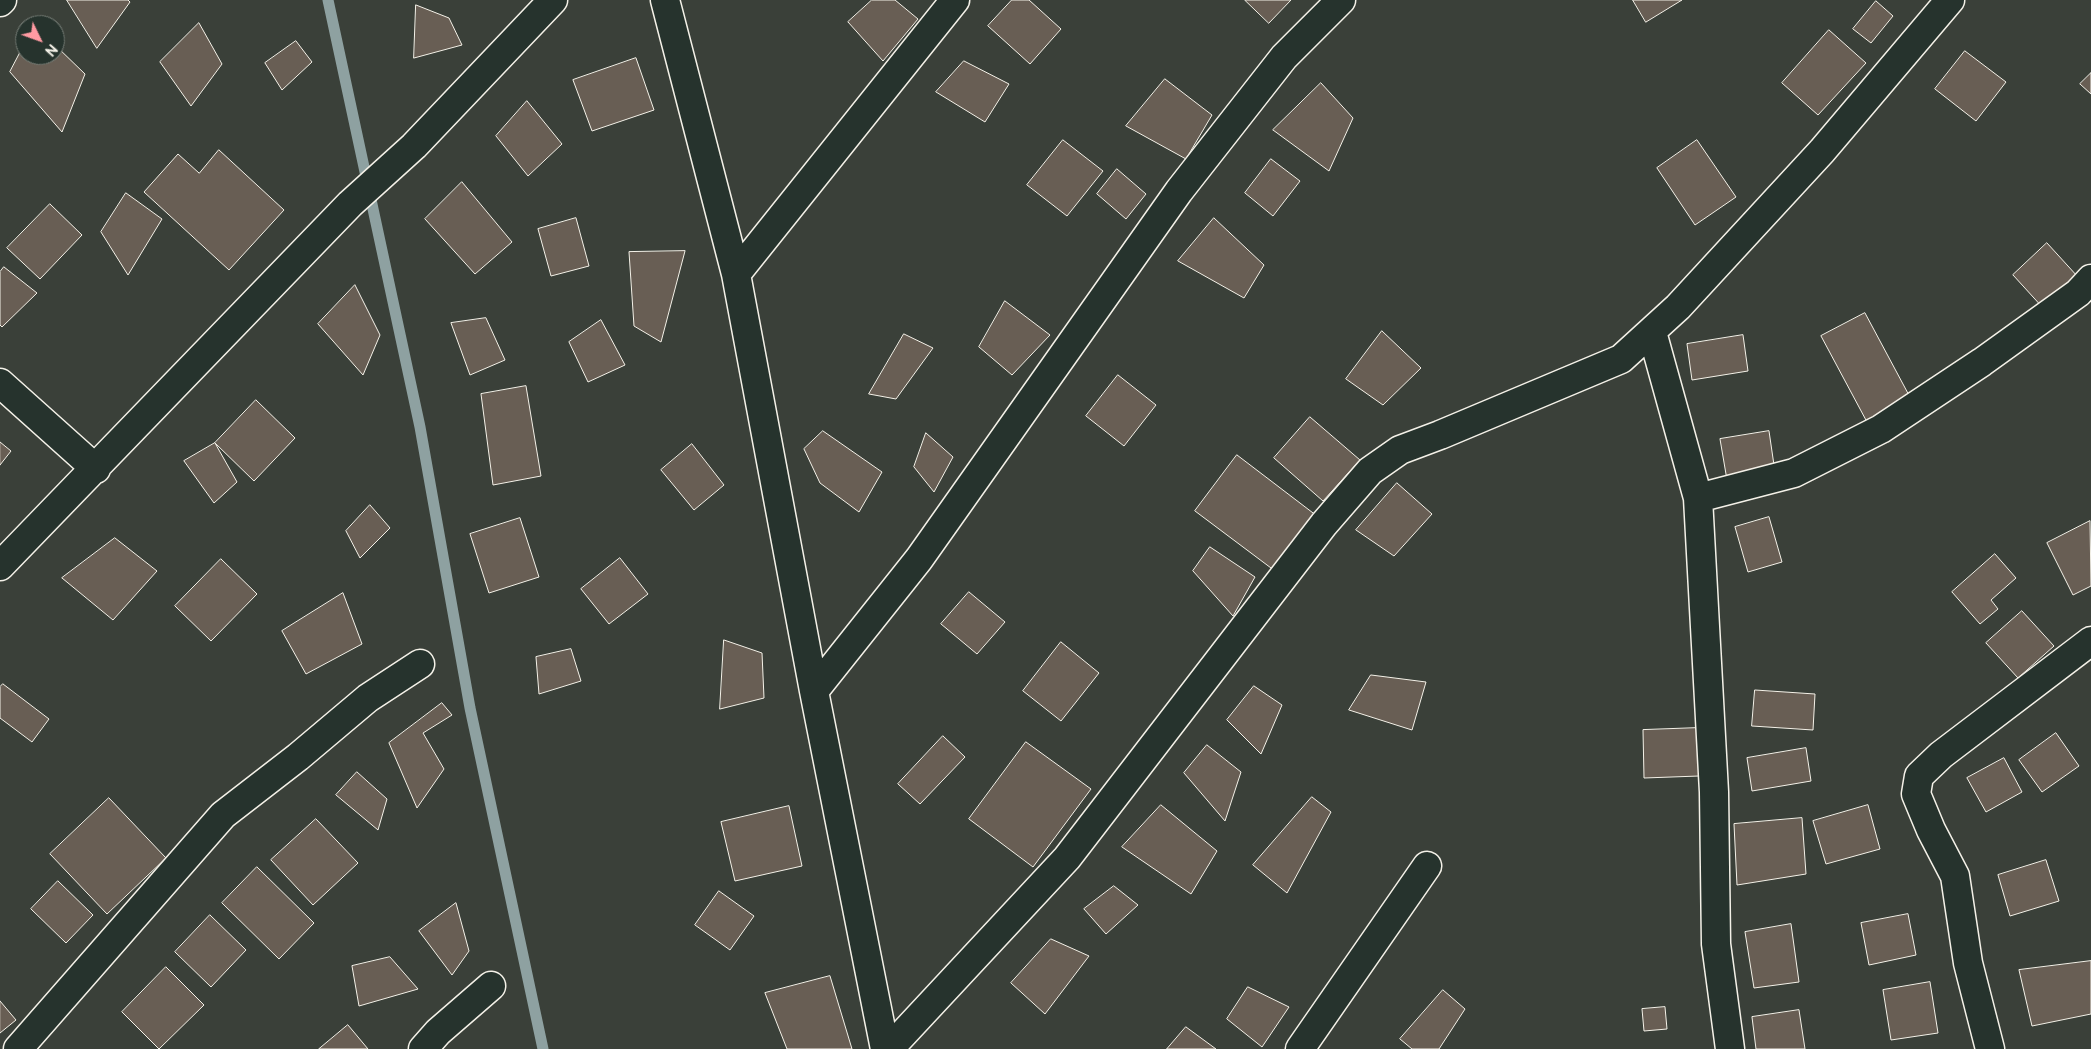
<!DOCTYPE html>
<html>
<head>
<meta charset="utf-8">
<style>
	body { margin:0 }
	#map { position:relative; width:2091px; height:1049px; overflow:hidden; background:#3a4039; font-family:"Balsamiq Sans",sans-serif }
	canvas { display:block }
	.north { position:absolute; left:15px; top:15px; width:50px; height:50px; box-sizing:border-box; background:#26332d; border:1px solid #787f78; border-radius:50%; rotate:132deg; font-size:14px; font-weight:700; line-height:20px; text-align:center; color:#f4f1e8 }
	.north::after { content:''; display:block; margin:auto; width:18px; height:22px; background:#ff9aa2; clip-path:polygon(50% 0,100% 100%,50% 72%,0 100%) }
</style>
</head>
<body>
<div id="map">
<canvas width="2091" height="1049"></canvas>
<div class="north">N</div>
</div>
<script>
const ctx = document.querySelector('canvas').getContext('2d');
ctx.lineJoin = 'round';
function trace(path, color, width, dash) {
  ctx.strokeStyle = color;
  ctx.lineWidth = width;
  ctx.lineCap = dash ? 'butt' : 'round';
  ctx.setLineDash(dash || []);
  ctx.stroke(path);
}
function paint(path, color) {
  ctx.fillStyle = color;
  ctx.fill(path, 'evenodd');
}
const stream = new Path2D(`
	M328,0L420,427L470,708L543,1049`);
const building = new Path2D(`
	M67,0H128L130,2L97,48Z
	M872,0H895L918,19L883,61L848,22Z
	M1012,0H1029L1061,29L1030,64L988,26Z
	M1245,0H1291L1269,23Z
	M1633,0H1682L1646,22Z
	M1876,1L1893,16L1871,43L1853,29Z
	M416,5L449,18L462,45L414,58Z
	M199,23L222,64L191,106L160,62Z
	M1829,30L1866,63L1818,115L1782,83Z
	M296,41L312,62L282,90L265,63Z
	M25,43V55H55V45L85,74L62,132L10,72Z
	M1965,51L2006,82L1976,121L1935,89Z
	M636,58L654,110L592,131L573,80Z
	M964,61L1009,84L985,122L936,92Z
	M2091,73V94L2080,84Z
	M1165,79L1212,115L1186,159L1126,126Z
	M1321,83L1353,118L1329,171L1273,130Z
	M527,101L562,144L528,176L496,136Z
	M1063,140L1103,171L1067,216L1027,185Z
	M1697,140L1736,197L1695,225L1657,168Z
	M219,150L284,210L229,270L144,192L178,154L199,173Z
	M1271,159L1300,181L1273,216L1245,193Z
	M1117,169L1146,194L1126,219L1097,194Z
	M462,182L512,242L475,274L425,219Z
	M126,193L162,219L128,275L101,232Z
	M50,204L82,235L40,279L7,248Z
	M576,218L589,266L551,276L538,229Z
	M1214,218L1264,265L1244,298L1178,261Z
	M2047,243L2078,277L2044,309L2013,275Z
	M685,251L661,342L634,326L629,252Z
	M4,267L37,293L2,327L0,325V272Z
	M355,285L380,335L363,375L318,324Z
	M1005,301L1050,335L1012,375L979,347Z
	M1865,313L1911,399L1867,422L1821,336Z
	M486,318L505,360L470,375L451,323Z
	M601,320L625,365L588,382L569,342Z
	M1382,331L1421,368L1383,405L1346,379Z
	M904,334L933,348L896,399L869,394Z
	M1743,335L1748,371L1692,380L1687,344Z
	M1118,375L1156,405L1124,446L1086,416Z
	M526,386L541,476L493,485L481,394Z
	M256,400L295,438L254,481L215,443Z
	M1310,417L1360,460L1323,501L1274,458Z
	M823,431L882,472L859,512L820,483L804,449Z
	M1769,431L1775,472L1727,480L1720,439Z
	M926,433L953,457L934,492L914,467Z
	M0,442L11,451L0,465Z
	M215,443L237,482L214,503L184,461Z
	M692,444L724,485L694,510L661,470Z
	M1237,455L1317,516L1275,571L1195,511Z
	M1397,483L1432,514L1394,556L1356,530Z
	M370,505L390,528L360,558L346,531Z
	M1769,517L1782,562L1748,572L1735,527Z
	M520,518L539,577L489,593L470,534Z
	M2090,521L2091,586L2073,595L2047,543Z
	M115,538L157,571L113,620L62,578Z
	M1210,547L1255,577L1233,616L1193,571Z
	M1995,554L2016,578L1991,600L1998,609L1980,624L1952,592Z
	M620,558L648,594L609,624L581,589Z
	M221,559L257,594L211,641L175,606Z
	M969,592L1005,622L977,654L941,624Z
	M343,593L362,644L306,674L282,631Z
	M2022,611L2054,646L2018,678L1986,643Z
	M724,640L762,653L764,698L720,709Z
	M1061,642L1099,673L1061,721L1023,691Z
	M571,649L581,681L539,694L536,657Z
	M1371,675L1426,682L1412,730L1349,710Z
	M3,684L49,719L32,742L0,718V687Z
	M1254,686L1282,705L1261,754L1227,720Z
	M1755,690L1815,694L1813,730L1752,726Z
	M442,703L452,715L423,733L444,769L417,808L389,743Z
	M1698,728L1699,776L1644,778L1643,730Z
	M2056,733L2079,766L2042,792L2019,760Z
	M943,736L965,757L920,804L898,784Z
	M1026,742L1091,789L1033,867L969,819Z
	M1207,745L1241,772L1225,821L1184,773Z
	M1806,748L1811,781L1752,791L1747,758Z
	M2004,758L2022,792L1986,812L1967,778Z
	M357,772L387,799L378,830L336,795Z
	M1312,797L1331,812L1287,893L1253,865Z
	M109,798L166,858L107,914L50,854Z
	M1161,805L1217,851L1191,894L1122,847Z
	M1868,805L1880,849L1826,864L1813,821Z
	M789,806L802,866L735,881L721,822Z
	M1802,818L1806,874L1737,885L1734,824Z
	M316,819L358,863L313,905L271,860Z
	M2046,860L2059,901L2010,916L1998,875Z
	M257,867L314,923L279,959L222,903Z
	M58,881L93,915L66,943L31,909Z
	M1114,886L1138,905L1106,934L1084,909Z
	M719,891L754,916L730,950L695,925Z
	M456,903L469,951L452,975L419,931Z
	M1908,914L1916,955L1869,965L1861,923Z
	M210,915L246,950L211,987L175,952Z
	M1791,924L1799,982L1754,988L1745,932Z
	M1051,939L1089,956L1045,1014L1011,983Z
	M390,957L418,989L359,1006L352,966Z
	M2091,961V1014L2032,1026L2019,970Z
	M166,967L204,1005L159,1049L122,1012Z
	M830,976L852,1049H787L765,993Z
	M1930,982L1938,1033L1891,1040L1883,990Z
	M1248,987L1289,1007L1262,1047L1227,1019Z
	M1443,990L1465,1009L1439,1049H1412L1400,1039Z
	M0,1001L16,1020L0,1033Z
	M1665,1007L1667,1029L1644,1031L1642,1009Z
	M1799,1010L1805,1049H1756L1752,1017Z
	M348,1025L368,1049H319Z
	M1186,1027L1216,1049H1167Z`);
const minor = new Path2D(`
	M665,0L736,274L814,691L885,1049
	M0,2L2,0
	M736,274L955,0
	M1652,332L1698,498L1714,792L1716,944L1730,1049
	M0,383L96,469
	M1698,498L1794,473L1881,429L1982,362L2078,293L2091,279
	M0,566L350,204L414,146L553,0
	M814,691L919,559L1179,191L1284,57L1341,0
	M18,1049L223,815L298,757L368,698L420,664
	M423,1049L438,1032L491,986
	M889,1049L1067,858L1324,524L1370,471L1400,450L1440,435L1621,359L1678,307L1822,151L1950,0
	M1300,1049L1427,866
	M1990,1049L1968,963L1955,876L1931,830L1916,794L1919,776L1941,755L2091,641`);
trace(stream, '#8ea1a1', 11);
paint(building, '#685e54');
trace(building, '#f4f1e8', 1);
trace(minor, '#f4f1e8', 31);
trace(minor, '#26332d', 28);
</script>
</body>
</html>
